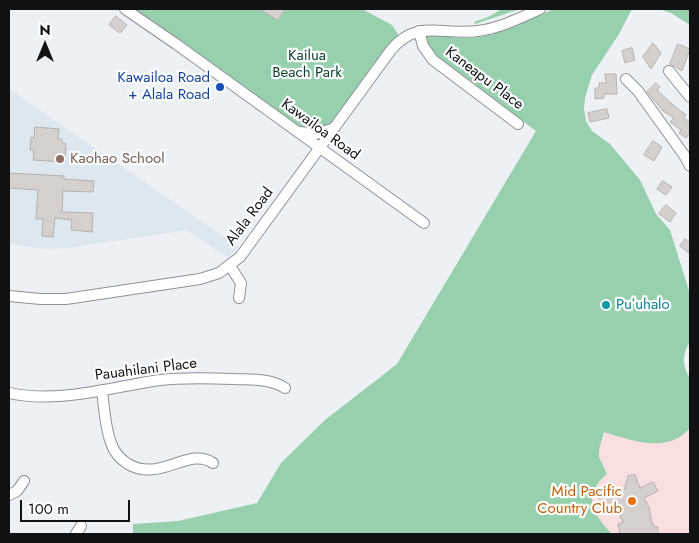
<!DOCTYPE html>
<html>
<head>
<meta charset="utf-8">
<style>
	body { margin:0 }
	#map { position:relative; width:699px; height:543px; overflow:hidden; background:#edf1f5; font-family:Jost,sans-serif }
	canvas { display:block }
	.frame { position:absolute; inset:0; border:10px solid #101113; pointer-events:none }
	.north { position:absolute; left:20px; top:20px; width:50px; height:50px; -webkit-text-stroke:4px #fdfeff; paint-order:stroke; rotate:0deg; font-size:14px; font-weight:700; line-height:20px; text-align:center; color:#101113 }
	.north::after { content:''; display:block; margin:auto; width:18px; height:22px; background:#101113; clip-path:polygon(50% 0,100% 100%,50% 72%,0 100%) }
	.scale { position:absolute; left:20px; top:500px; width:110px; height:22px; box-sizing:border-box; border:2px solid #101113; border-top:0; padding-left:6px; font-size:15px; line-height:18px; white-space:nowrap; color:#101113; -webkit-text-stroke:4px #fdfeff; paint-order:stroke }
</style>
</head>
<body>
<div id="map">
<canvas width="699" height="543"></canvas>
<div class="frame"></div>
<div class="north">N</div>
<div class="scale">100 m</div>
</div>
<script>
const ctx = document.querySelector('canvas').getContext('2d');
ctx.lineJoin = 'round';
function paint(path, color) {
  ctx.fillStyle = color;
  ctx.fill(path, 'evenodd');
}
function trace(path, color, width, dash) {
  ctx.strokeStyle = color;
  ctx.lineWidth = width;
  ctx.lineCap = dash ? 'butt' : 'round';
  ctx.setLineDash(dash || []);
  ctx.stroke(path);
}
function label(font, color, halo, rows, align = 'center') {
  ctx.font = font + ' Jost,sans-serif';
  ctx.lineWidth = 4.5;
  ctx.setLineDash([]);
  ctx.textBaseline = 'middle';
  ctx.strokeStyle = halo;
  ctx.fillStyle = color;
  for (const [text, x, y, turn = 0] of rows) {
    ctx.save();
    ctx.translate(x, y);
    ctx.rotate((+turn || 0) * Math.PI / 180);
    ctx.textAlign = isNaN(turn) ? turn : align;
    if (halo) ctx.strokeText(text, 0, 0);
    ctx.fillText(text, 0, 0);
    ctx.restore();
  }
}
const commercial = new Path2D(`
	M690,428V534H612L596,516L592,503V495L598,482L607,474L599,457V450L605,431L632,439L660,444L686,433Z`);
const built = new Path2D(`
	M9,89L239,247L228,258L187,230L69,248L43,249L9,244Z`);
const green = new Path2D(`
	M134,9H362L392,25L399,36L334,121C323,130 312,130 298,127Z
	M502,9H520L475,24L474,22L488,17Z
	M554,9H632L619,34L592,75L585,98L584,109L586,121L592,131L610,144L640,180L656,214L670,230L690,294V342C682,352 682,368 690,378V428C667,454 633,441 604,432L599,450V457L607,474C581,496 593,514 612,534H133V524L178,521L257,503L281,463L325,420L397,364L536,131L438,58L427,43L424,36C440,34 455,39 471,38C500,36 527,20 554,9Z
	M659,9H690V25L671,13Z`);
const building = new Path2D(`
	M260,9H285L278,20Z
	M116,16L127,25L120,33L109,25Z
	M653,43L661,53L651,69L643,57Z
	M678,44L690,49L682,71L670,64Z
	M632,48L635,60L625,63L622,51Z
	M605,74H616L617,94H604V98L595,99V88H599V83H606Z
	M656,83L660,87L657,90L673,105L686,115L684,118L690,122V132L686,138L679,133L681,130L670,122L674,118L663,111L647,92Z
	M607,109L609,118L590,122L588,113Z
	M35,127L59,129L58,139H62V143L66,144L65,162L33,160L34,150H30L31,137L34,138Z
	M653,141L662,147L654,161L644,155Z
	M9,173L64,176V179L94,181L93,192L63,191L62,212L93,213L92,232L71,230L72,220L55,218L53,237L42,236L43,219H36L38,190L9,188Z
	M663,181L672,187L666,195L657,189Z
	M666,205L676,213L670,222L659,214Z
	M685,239L690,243V254L680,246Z
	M635,475L640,488L653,482L658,491L644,498L649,507L652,524H654V527H658V534H620L618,524L623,522L617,510L606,507L607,505L596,496L606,485L613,490H624L628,476Z`);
const minor = new Path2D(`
	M125,9L176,44L424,223
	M419,31L423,46L433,60L518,124
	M669,71L690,97
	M626,79L638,91L684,155L690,166
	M300,132L316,134L332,129
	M230,266L241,283L239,298
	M9,296L41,299H66L200,279L219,273L240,257L391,50C417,18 444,36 478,31C500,28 520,18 540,9
	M102,390C104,407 105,427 111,443C114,452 120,459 128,464C160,483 189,446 213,463
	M9,393C59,404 111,387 160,380C185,377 209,378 233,379C251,380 269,378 285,388
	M9,495L17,491L24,481
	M76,534L81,526`);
const markers = [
	[220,87,5,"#1a4fb4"],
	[60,159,5,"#8d6e63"],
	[606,305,5,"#0f9aa8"],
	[632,501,5,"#e8710a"]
];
const parkNames = [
	["Kailua",307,56],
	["Beach Park",307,73]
];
const transitNames = [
	["Kawailoa Road",210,78],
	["+ Alala Road",210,95]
];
const streetNames = [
	["Kaneapu Place",484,79,37],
	["Kawailoa Road",320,130,36],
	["Alala Road",250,217,-53],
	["Pauahilani Place",146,370,-7]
];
const educationNames = [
	["Kaohao School",70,159]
];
const cultureNames = [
	["Puʻuhalo",616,305]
];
const foodNames = [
	["Mid Pacific",622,492],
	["Country Club",622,509]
];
paint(commercial, '#fadfe0');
paint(built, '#dde7f0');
paint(green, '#97d0ac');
paint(building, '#d5d0cd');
trace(building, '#b6b2af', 1);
trace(minor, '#8e9296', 12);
trace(minor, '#fff', 10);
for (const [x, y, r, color] of markers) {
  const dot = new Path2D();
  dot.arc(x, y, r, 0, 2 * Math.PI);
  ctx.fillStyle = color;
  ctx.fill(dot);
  trace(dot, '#fdfeff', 2);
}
label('15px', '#0f3e26', '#fdfeff', parkNames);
label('15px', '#164399', '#fdfeff', transitNames, 'right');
label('15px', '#101113', '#fdfeff', streetNames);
label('15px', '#785e54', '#fdfeff', educationNames, 'left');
label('15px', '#0d838f', '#fdfeff', cultureNames, 'left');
label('15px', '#c56008', '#fdfeff', foodNames, 'right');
</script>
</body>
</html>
